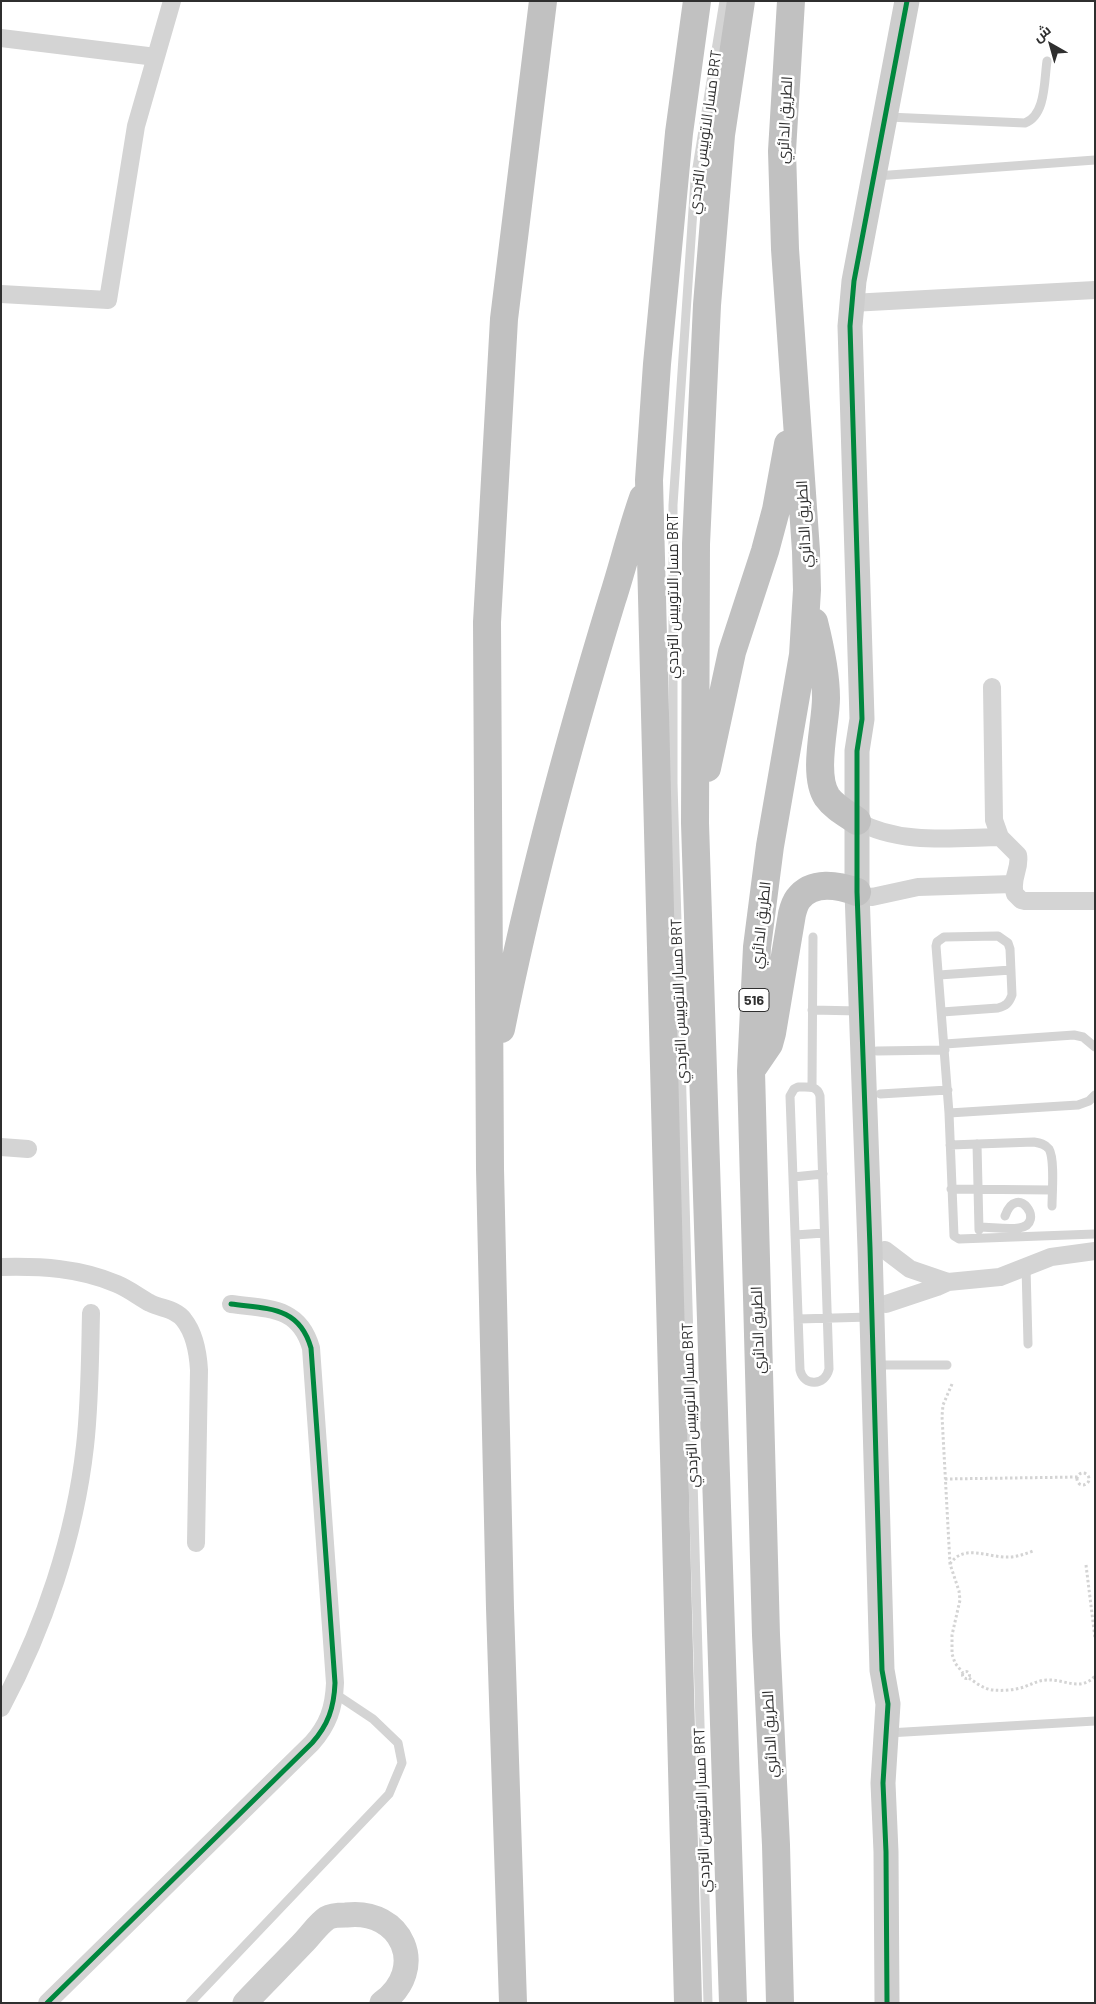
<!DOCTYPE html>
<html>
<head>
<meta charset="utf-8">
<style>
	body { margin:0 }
	#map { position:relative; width:1096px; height:2004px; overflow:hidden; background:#fff; font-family:Barlow,Cairo,sans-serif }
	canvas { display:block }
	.frame { position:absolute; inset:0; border:2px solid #2f2f2f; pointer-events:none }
	.north { position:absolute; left:1026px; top:20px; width:50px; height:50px; -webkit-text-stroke:4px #fff; paint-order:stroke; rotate:322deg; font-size:14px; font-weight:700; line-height:20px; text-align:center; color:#2f2f2f }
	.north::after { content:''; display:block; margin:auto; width:18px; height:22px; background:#2f2f2f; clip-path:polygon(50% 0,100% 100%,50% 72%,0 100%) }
</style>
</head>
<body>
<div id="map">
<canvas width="1096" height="2004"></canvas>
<div class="frame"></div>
<div class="north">ش</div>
</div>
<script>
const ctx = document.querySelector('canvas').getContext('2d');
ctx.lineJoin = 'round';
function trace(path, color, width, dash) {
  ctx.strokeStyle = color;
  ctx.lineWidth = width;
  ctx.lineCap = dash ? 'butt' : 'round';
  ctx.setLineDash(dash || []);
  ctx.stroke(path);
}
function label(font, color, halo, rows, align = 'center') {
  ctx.font = font + ' Barlow,Cairo,sans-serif';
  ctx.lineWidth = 5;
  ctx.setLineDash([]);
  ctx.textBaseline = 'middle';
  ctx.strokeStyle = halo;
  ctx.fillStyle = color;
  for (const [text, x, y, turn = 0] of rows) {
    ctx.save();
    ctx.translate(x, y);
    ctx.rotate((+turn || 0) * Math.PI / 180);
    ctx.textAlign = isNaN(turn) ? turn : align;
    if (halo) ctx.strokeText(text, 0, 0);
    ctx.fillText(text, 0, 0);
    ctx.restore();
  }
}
const path = new Path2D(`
	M952,1384L943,1405L942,1416L950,1564L959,1591L960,1600L952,1635V1654L955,1663L963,1673
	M1077 1479a6 6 0 1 1 12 0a6 6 0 1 1-12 0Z
	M945,1479L1078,1477
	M950,1564C964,1543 988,1558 1009,1557C1017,1557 1025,1554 1033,1551
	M1086,1565L1095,1638
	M962.5 1675a3.5 3.5 0 1 1 7 0a3.5 3.5 0 1 1-7 0Z
	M969,1678C976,1683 984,1689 993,1690C1003,1691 1015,1690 1024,1687C1032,1684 1039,1680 1047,1680C1065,1679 1080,1692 1095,1676`);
const lane = new Path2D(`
	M888,117L1025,123C1046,115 1044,81 1047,61
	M876,176L1095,160
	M939,975L1011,970
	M812,1010L859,1011
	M942,1012L998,1008C1006,1006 1009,1003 1012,995L1010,949L1008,943L998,936L944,937L937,942L936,946L949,1113L954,1236L959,1239L1095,1234
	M945,1044L1074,1035L1083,1037L1095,1047
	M877,1051L945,1050
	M798,1087C808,1087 817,1085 820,1096L829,1369C825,1386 804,1387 800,1370L790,1096L794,1089Z
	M812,1087L813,937
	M880,1094L948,1090
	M949,1113L1078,1105L1089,1101L1095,1095
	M977,1144L979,1230
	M950,1145L1034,1142C1040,1143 1045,1144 1049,1149C1055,1159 1052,1194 1052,1206
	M793,1177L823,1174
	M951,1189L1052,1190
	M979,1227C991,1227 1007,1230 1019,1228C1047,1224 1017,1181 1005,1216
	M795,1235L824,1233
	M1026,1267L1028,1344
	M798,1319L870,1317
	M885,1365H947
	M888,1733L1095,1721
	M190,2003L389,1794L402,1763L398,1743L373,1719L334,1693
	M708,2003L673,783V505L695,180L724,1`);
const street = new Path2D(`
	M1,38L156,57
	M1,294L108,300L136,126L172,1
	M851,303L1095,290
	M992,687L994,820L1000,837L1018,855C1021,869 1010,879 1015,894L1021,900L1025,901H1095
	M857,821C900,845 952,838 1000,837
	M857,892L865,896L872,897L918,887L1013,884
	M1,1147L28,1149
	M885,1250L910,1269L948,1282
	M1,1267C41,1266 80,1268 117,1284C129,1289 139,1297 150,1303C162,1309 176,1309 184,1320C195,1334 198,1353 199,1370L196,1543
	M886,1304L937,1287L948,1282L1000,1277L1051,1257L1095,1251
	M1,1708C44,1628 75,1536 85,1446C90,1402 90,1357 91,1313
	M47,2003L312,1743C328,1725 334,1708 335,1683L311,1348C299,1306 268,1309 231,1304`);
const secondary = new Path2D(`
	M245,2003C264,1983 284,1963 303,1943C311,1935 318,1924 327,1918C332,1915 340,1915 346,1915C402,1908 429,1969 382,2003
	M887,2003L886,1852L883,1783L888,1704L882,1670L870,1248L857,892V751L862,719L850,326L854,281L907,1`);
const highway = new Path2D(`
	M814,622C820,646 826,672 826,698C826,724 812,774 827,797C834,807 847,814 857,821
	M707,768L732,652L765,551L776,510L788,444
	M501,1029C530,884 569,741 612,600C623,566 631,532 643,498
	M754,1066L769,1044L772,1033L792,914C793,910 795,903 798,899C812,880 838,885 857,892
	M513,2003L500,1608L490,1169L487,622L504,319L543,1
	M688,2003L649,480L657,364L679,133L697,1
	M733,2003L695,823L696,544L707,305L721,135L741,1
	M780,2003L776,1845L766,1635L751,1071L757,947L770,846L803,655L807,590L806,551L785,249L782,151L791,1`);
const cycleway = new Path2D(`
	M47,2003L312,1743C328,1725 334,1708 335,1683L311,1348C299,1306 268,1309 231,1304
	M887,2003L886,1852L883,1783L888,1704L882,1670L870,1248L857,892V751L862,719L850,326L854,281L907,1`);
const shields = [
	[754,1000,30]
];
const shieldNames = [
	["516",754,1000]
];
const streetNames = [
	["الطريق الدائري",785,120,-87],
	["مسار الاتوبيس الترددي BRT",705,132,-82],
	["الطريق الدائري",804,524,-93],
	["مسار الاتوبيس الترددي BRT",673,596,-90],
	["الطريق الدائري",761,925,-84],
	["مسار الاتوبيس الترددي BRT",679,1001,-92],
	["الطريق الدائري",758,1330,-92],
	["مسار الاتوبيس الترددي BRT",690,1405,-92],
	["الطريق الدائري",770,1734,-93],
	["مسار الاتوبيس الترددي BRT",702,1810,-92]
];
trace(path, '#d4d4d4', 3, [2.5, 2.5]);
trace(lane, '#d4d4d4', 9);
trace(street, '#d4d4d4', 18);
trace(secondary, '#cdcdcd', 25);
trace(highway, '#c1c1c1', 28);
trace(cycleway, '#00873e', 5);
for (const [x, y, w] of shields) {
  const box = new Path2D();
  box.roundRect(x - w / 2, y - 11.5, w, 23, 4);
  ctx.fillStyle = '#fff';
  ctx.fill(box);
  trace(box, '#2f2f2f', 1);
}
label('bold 14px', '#2f2f2f', null, shieldNames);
label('15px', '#2f2f2f', '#fff', streetNames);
</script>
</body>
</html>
